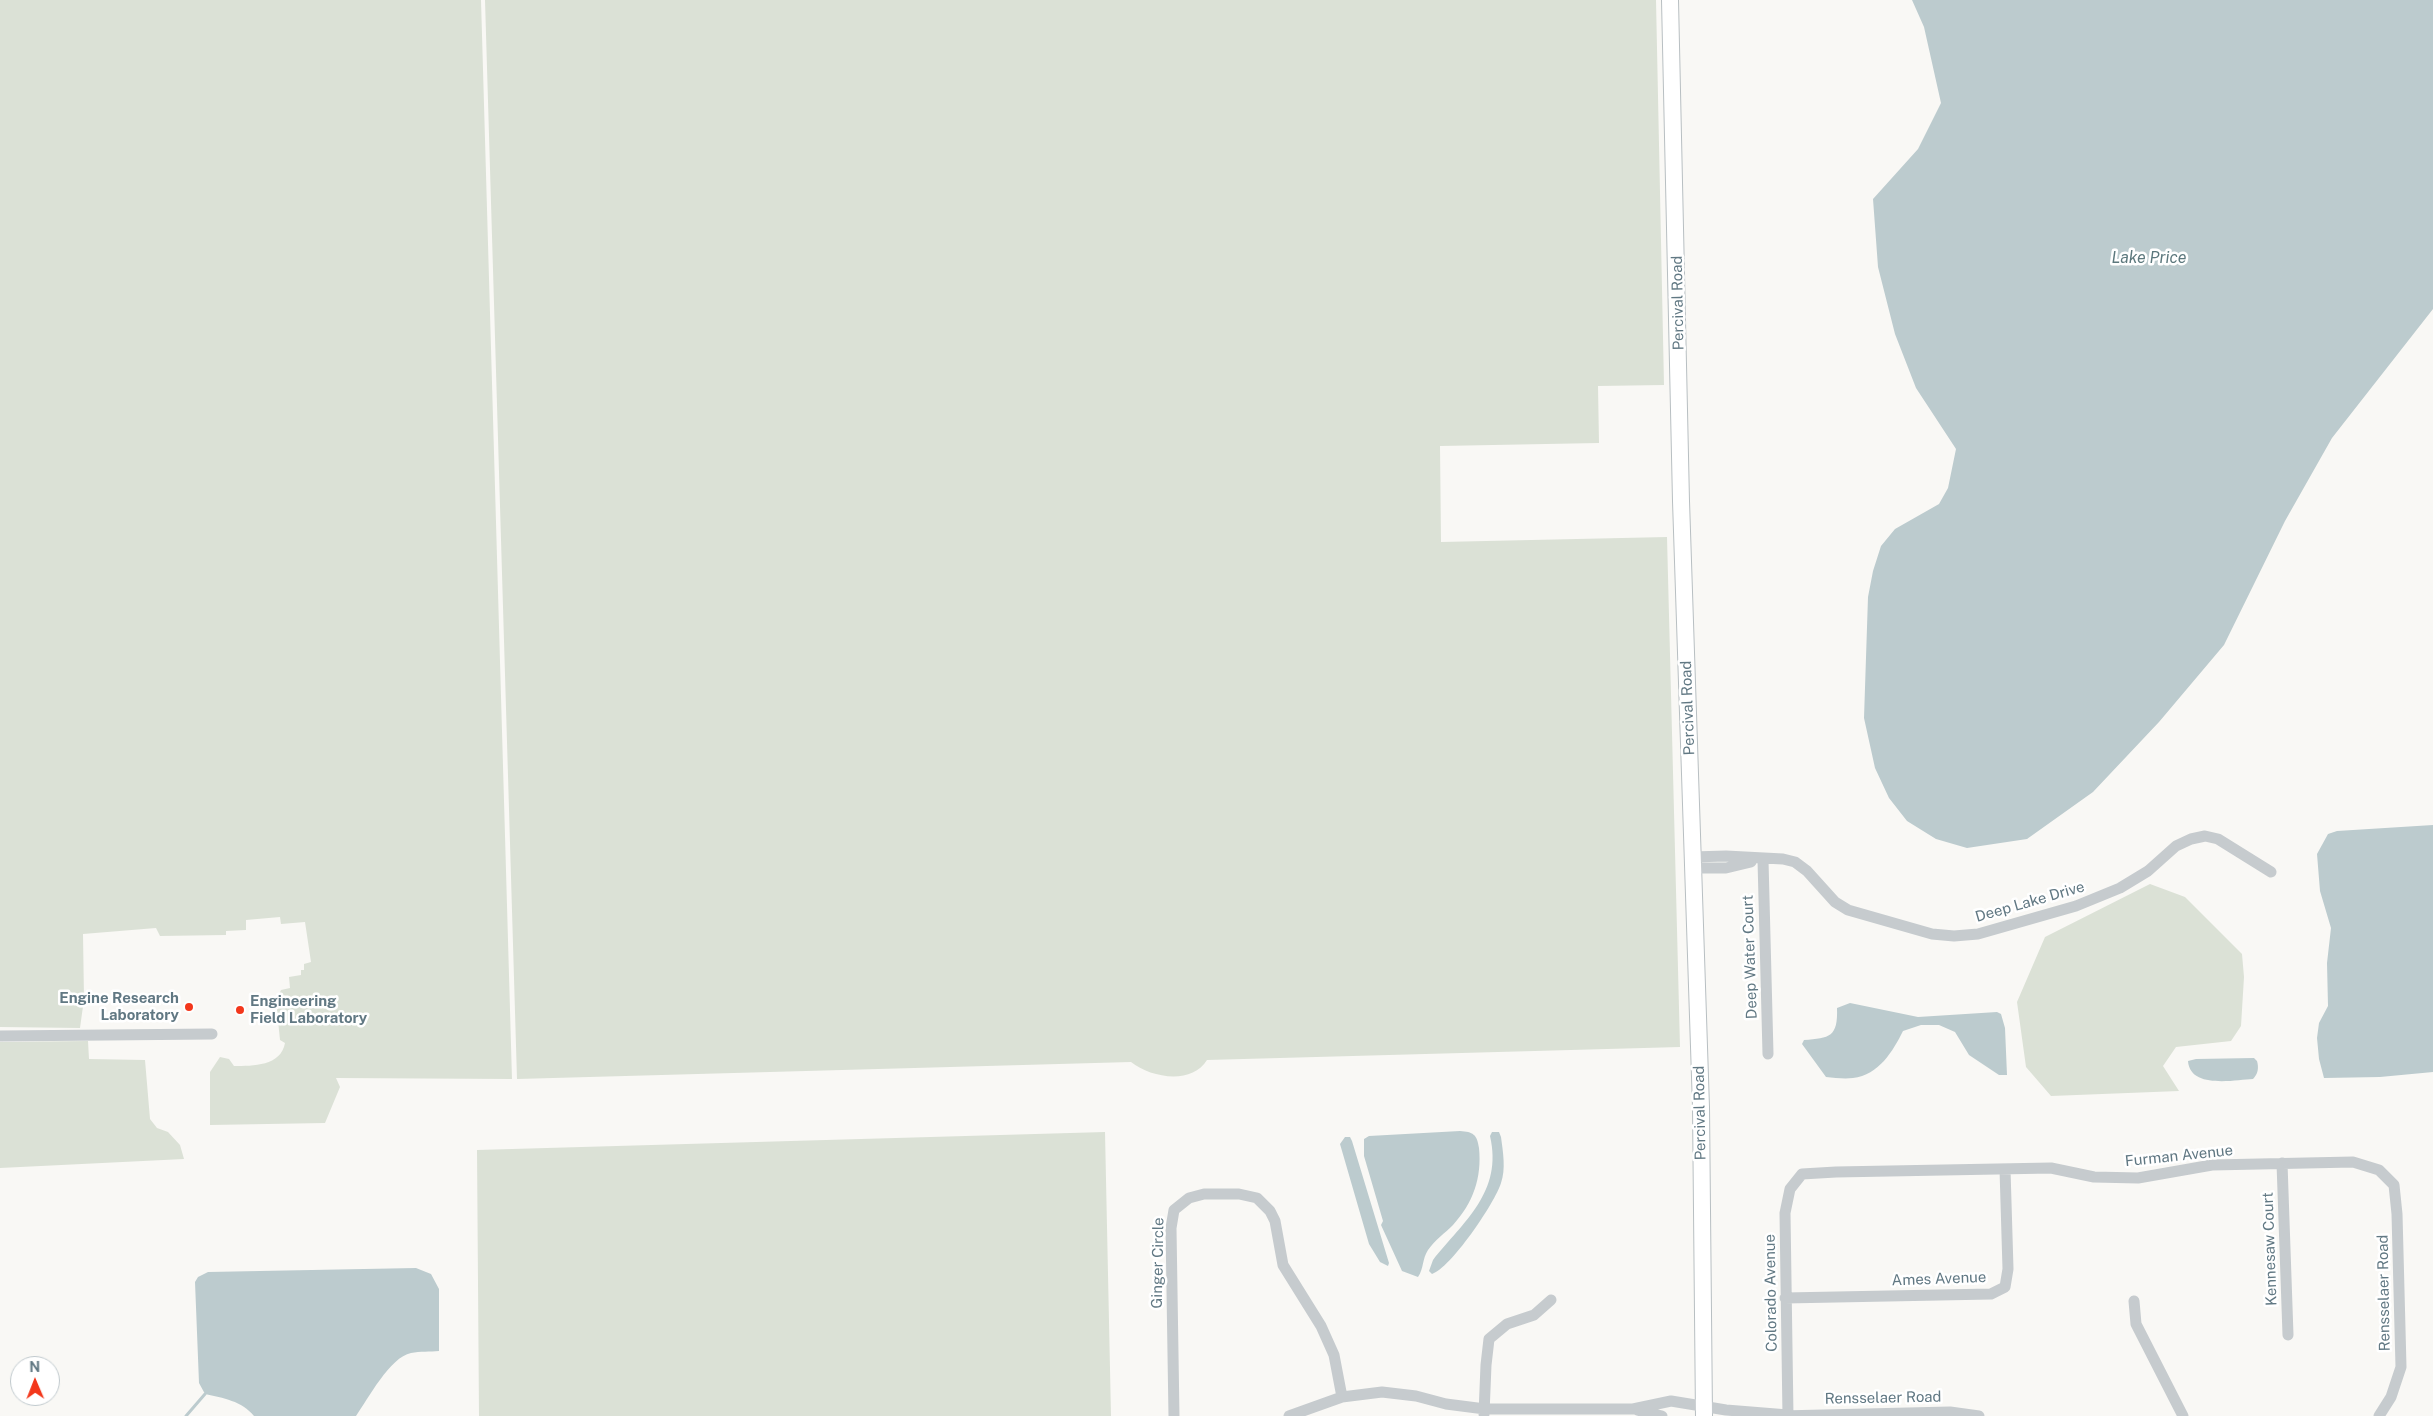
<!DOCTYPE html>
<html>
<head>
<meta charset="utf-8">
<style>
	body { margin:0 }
	#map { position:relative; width:2433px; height:1416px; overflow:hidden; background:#f9f8f5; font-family:"Public Sans",sans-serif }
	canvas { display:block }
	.north { position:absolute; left:10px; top:1356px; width:50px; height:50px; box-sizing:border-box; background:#fff; border:1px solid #c0c9cd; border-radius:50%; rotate:359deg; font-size:14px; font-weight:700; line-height:20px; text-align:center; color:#617883 }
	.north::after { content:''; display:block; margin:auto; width:18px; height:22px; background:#f3371b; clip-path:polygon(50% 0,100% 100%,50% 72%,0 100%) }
</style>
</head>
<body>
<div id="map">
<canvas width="2433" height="1416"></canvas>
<div class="north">N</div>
</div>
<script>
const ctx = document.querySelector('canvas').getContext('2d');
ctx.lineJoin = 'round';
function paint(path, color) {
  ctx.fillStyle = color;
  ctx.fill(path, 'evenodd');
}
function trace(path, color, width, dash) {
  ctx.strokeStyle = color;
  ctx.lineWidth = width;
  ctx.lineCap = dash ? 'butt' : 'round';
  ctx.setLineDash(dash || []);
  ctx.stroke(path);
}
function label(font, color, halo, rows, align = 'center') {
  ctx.font = font + ' "Public Sans",sans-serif';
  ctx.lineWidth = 5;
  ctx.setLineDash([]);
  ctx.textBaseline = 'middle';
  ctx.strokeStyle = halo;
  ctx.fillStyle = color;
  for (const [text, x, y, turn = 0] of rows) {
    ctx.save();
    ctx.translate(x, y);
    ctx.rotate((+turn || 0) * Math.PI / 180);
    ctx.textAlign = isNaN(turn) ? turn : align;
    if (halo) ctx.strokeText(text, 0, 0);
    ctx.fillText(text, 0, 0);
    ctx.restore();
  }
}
const green = new Path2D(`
	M0,0H481L512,1079L336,1078L340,1087L325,1123L210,1125V1072L220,1057L229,1059L234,1066C253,1066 281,1066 285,1043L280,1040L276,1001L281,990L290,988L289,977L301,975V970H304V964L311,962L305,922L281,924L280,917L246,920V930L226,931V935L160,936L156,928L83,934L84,999L80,1028L0,1027Z
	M485,0H1656L1664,385L1598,386L1599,443L1440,446L1441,542L1667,537L1680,1047L1207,1060C1192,1085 1151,1078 1131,1062L517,1079Z
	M2150,884L2185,897L2242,954L2244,977L2241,1026L2231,1041L2176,1047L2163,1066L2179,1091L2051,1096L2026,1067L2017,1002L2045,937Z
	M88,1041L89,1059L145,1060L150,1119L157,1128L168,1132L180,1145L184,1159L0,1168V1042Z
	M1105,1132L1111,1416H479L477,1150Z`);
const water = new Path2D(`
	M1912,0H2433V309L2332,438L2285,521L2224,645L2159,722L2093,792L2027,839L1967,848L1936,839L1907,821L1889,798L1875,768L1864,718L1868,597L1873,571L1881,546L1895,529L1939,504L1948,488L1956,449L1916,388L1895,334L1878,267L1873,199L1918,149L1941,103L1924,27Z
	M2433,825V1072L2380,1077L2324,1078L2319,1059L2317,1038L2319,1023L2328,1006L2327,963L2331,928L2320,891L2317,854L2328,834L2337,831Z
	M1850,1003L1918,1017L1997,1012L2001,1014L2005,1028L2007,1075H1999L1969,1055L1955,1032L1939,1025H1921L1903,1031C1893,1051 1879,1075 1853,1078C1845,1079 1835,1078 1826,1077L1802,1044L1804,1040C1830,1038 1838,1037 1837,1008Z
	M2254,1058L2257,1061C2259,1068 2258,1074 2253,1079C2234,1080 2190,1089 2188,1061L2196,1059Z
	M1460,1131C1473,1132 1477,1134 1479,1148C1482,1178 1473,1203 1453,1225C1445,1233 1435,1240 1428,1250C1422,1259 1424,1268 1418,1277L1402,1271L1381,1225L1383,1221L1364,1156V1139L1369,1136Z
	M1492,1132H1499L1501,1137C1503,1152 1506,1169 1501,1183C1495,1203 1450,1269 1432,1274L1429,1271L1433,1260C1464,1221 1503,1192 1490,1136Z
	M1345,1137H1350L1352,1141L1389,1263L1388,1266L1380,1262L1369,1244L1340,1144Z
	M416,1268L431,1274L439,1289V1351C430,1352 420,1351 411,1353C390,1357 368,1399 356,1416H254C242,1401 223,1398 205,1394L199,1383L195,1282L198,1277L208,1272Z`);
const stream = new Path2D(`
	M186,1416L205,1394`);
const street = new Path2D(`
	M1692,857L1726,856L1783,859L1795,862L1807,871L1835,902L1848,910L1932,934L1954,936L1978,934L2076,906L2120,888L2148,871L2176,846L2191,839L2205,836L2218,839L2271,872
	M1763,860L1768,1054
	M1693,868H1726L1751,862
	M0,1036L212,1034
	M2282,1163L2288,1335
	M1785,1298L1991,1294L2005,1287L2008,1269L2005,1169
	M2134,1301L2136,1324L2183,1416
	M1637,1410L1662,1416
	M1484,1414L1486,1365L1489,1339L1507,1324L1534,1315L1551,1300
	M1174,1416L1171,1228L1174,1210L1189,1198L1204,1194H1239L1257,1198L1270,1211L1275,1221L1283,1265L1321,1326L1334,1355L1342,1397
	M1289,1416L1342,1397L1382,1392L1416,1396L1446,1404L1485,1409H1633L1671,1401L1726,1410L1788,1415
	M1781,1416L1950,1412L1979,1416
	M1788,1416L1785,1213L1790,1189L1802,1174L1836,1172L2051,1168L2094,1177L2138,1178L2212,1165L2353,1162L2379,1170L2394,1185L2397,1214L2401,1367L2391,1397L2379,1416`);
const secondary = new Path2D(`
	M1670,0L1681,501L1701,1107L1704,1416`);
const markers = [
	[189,1007,5,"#f3371b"],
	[240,1010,5,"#f3371b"]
];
const streetNames = [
	["Percival Road",1678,303,-91],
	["Percival Road",1688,708,-92],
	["Deep Lake Drive",2030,902,-16],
	["Deep Water Court",1750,957,-92],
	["Percival Road",1700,1113,-91],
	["Furman Avenue",2179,1156,-6],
	["Kennesaw Court",2270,1249,-92],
	["Ginger Circle",1158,1263,-89],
	["Ames Avenue",1939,1279,-2],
	["Colorado Avenue",1771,1293,-91],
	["Rensselaer Road",2384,1293,-91],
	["Rensselaer Road",1883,1398,-1]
];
const poiNames = [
	["Engine Research",179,998],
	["Laboratory",179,1015],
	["Engineering",250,1001,"left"],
	["Field Laboratory",250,1018,"left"]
];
const waterNames = [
	["Lake Price",2149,258]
];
paint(green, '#dbe1d6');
paint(water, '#bccbce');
trace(stream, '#bccbce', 3);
trace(secondary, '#b8bfc2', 18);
trace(street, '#c6cbce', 11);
trace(secondary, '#fff', 16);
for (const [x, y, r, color] of markers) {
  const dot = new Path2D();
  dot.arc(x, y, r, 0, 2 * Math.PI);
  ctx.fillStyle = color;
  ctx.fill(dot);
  trace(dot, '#fff', 2);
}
label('15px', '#617883', '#fff', streetNames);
label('bold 15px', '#617883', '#fff', poiNames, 'right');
label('italic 16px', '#5c787d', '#fff', waterNames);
</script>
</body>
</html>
